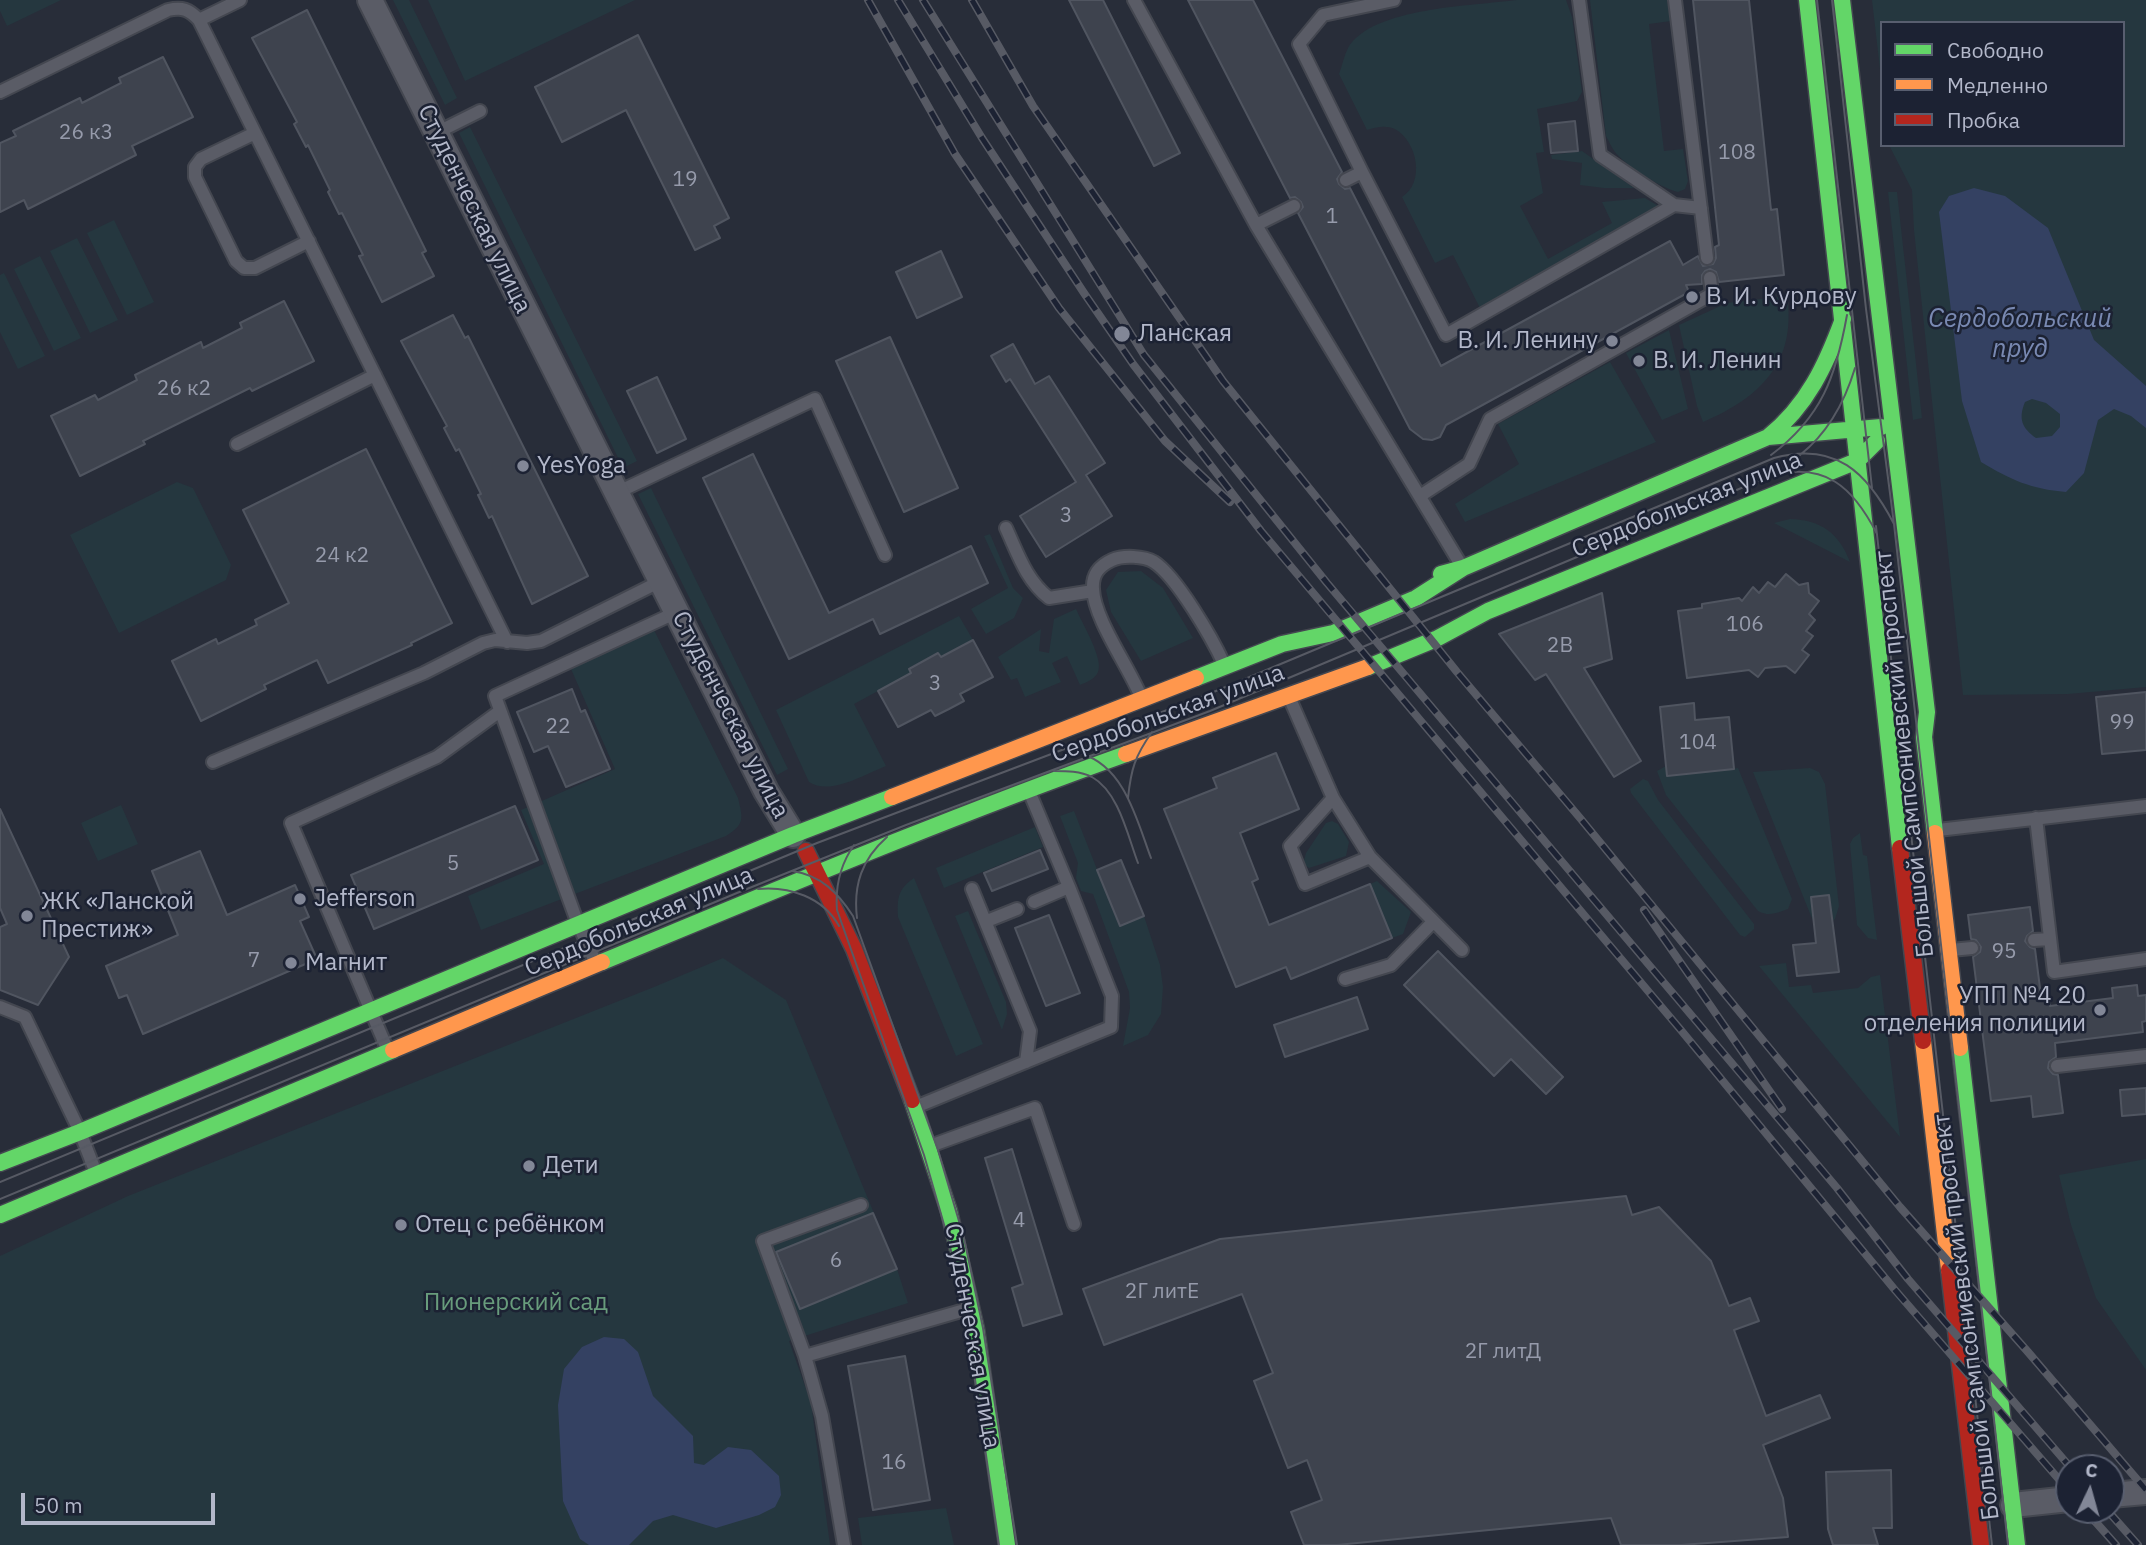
<!DOCTYPE html>
<html>
<head>
<meta charset="utf-8">
<style>
	body { margin:0 }
	#map { position:relative; width:2146px; height:1545px; overflow:hidden; background:#282d39; font-family:"IBM Plex Sans",sans-serif }
	canvas { display:block }
	.legend { position:absolute; left:1880px; top:21px; width:245px; height:126px; box-sizing:border-box; background:#1c2233; border:2px solid #585e6f; margin:0; padding:9px 12px; list-style:none; font-size:21px; color:#b3b8ca }
	.legend li { display:flex; align-items:center; gap:14px; height:35px }
	.legend b { width:35px; border:2px solid #585e6f }
	.north { position:absolute; left:2055px; top:1454px; width:70px; height:70px; box-sizing:border-box; background:#1c2233; border:2px solid #585e6f; border-radius:50%; rotate:5deg; font-size:19px; font-weight:700; line-height:28px; text-align:center; color:#b3b8ca }
	.north::after { content:''; display:block; margin:auto; width:24px; height:32px; background:#828797; clip-path:polygon(50% 0,100% 100%,50% 72%,0 100%) }
	.scale { position:absolute; left:21px; top:1493px; width:194px; height:32px; box-sizing:border-box; border:4px solid #b3b8ca; border-top:0; padding-left:9px; font-size:21px; line-height:24px; white-space:nowrap; color:#b3b8ca; -webkit-text-stroke:5px #1c2233; paint-order:stroke }
</style>
</head>
<body>
<div id="map">
<canvas width="2146" height="1545"></canvas>
<ul class="legend">
<li><b style="height:9px;background:#63d668"></b>Свободно</li>
<li><b style="height:9px;background:#ff974d"></b>Медленно</li>
<li><b style="height:9px;background:#b3261e"></b>Пробка</li>
</ul>
<div class="north">С</div>
<div class="scale">50 m</div>
</div>
<script>
const ctx = document.querySelector('canvas').getContext('2d');
ctx.lineJoin = 'round';
function paint(path, color) {
  ctx.fillStyle = color;
  ctx.fill(path, 'evenodd');
}
function trace(path, color, width, dash) {
  ctx.strokeStyle = color;
  ctx.lineWidth = width;
  ctx.lineCap = dash ? 'butt' : 'round';
  ctx.setLineDash(dash || []);
  ctx.stroke(path);
}
function label(font, color, halo, rows, align = 'center') {
  ctx.font = font + ' "IBM Plex Sans",sans-serif';
  ctx.lineWidth = 5;
  ctx.setLineDash([]);
  ctx.textBaseline = 'middle';
  ctx.strokeStyle = halo;
  ctx.fillStyle = color;
  for (const [text, x, y, turn = 0] of rows) {
    ctx.save();
    ctx.translate(x, y);
    ctx.rotate((+turn || 0) * Math.PI / 180);
    ctx.textAlign = isNaN(turn) ? turn : align;
    if (halo) ctx.strokeText(text, 0, 0);
    ctx.fillText(text, 0, 0);
    ctx.restore();
  }
}
const green = new Path2D(`
	M0,0H61L7,26L0,11Z
	M393,0H409L457,98L445,105Z
	M428,0H635L465,81Z
	M1517,0H1566L1572,17L1582,92L1577,101L1537,109L1544,152L1536,153L1543,193L1520,206L1548,259L1612,223L1602,202L1645,198L1660,207L1480,308L1453,255L1435,263L1402,197C1425,183 1418,142 1395,129C1386,125 1376,127 1367,130L1339,74C1342,66 1344,56 1348,48C1372,7 1473,6 1517,0Z
	M1590,0H1667L1671,21L1649,24L1664,151L1683,149L1688,181L1685,189L1678,192C1661,188 1626,166 1615,152C1611,147 1609,141 1606,136Z
	M1872,0H2146V687L2068,694L1963,695L1914,230L1912,190L1889,145H2123V23H1882V86Z
	M470,127L637,461L623,468L459,133Z
	M1582,151L1634,188H1604L1580,185L1582,163L1552,159L1551,155Z
	M1888,192H1897L1922,418L1913,420Z
	M114,220L154,302L127,315L87,233Z
	M77,238L118,320L90,333L50,251Z
	M40,256L81,338L54,351L14,269Z
	M4,273L45,356L18,369L0,332V275Z
	M1787,296C1797,362 1760,398 1703,422L1697,406L1679,325L1727,303Z
	M1669,330L1688,409L1662,420L1626,353Z
	M1610,362L1656,442L1465,522L1455,504L1519,464L1498,424Z
	M177,482L193,488L231,565L226,580L119,633L70,535Z
	M651,488L788,769L777,775L638,494Z
	M1790,519C1821,520 1839,533 1850,562L1774,523Z
	M990,534L1013,588L1023,598L1014,618L986,634L971,609L1008,588L984,536Z
	M1141,571L1163,588L1193,638L1141,661L1111,612L1106,590L1118,572Z
	M1076,609C1082,623 1104,659 1098,672C1095,679 1087,682 1080,685L1067,656L1052,663L1061,682L1025,697L1017,678L1011,680L998,657L1041,629L1039,651L1049,653L1054,619Z
	M959,616L973,640L941,657L938,653L909,668L911,673L854,704L886,766C865,774 830,796 809,782L776,710Z
	M654,630L738,798C743,819 745,824 726,836L481,930L468,896L544,864L521,810L615,769L571,669Z
	M1666,766L1667,776L1738,768L1792,899L1788,909C1777,913 1769,917 1758,911L1666,795L1657,771Z
	M1810,768L1819,772L1825,784L1839,906L1835,919L1830,923L1814,922L1811,916L1753,772Z
	M1643,779L1648,781L1658,800L1754,924V929L1745,937L1740,935L1631,793L1630,789Z
	M121,805L138,844L98,861L81,823Z
	M1074,811L1119,925L1144,916L1160,965L1163,987L1161,1014L1148,1035L1123,1046L1130,1008L1129,992L1093,894L1081,891L1076,878L1078,863L1060,816Z
	M1332,821L1338,824L1349,842L1346,856L1309,868L1303,864L1306,853L1326,823Z
	M1035,827L1043,847L944,888L936,868Z
	M1860,833L1863,855L1867,856L1877,940L1868,938L1857,925L1850,844L1853,838Z
	M914,878L983,1044L956,1056L898,917C897,898 898,889 914,878Z
	M1377,881L1411,912L1403,934L1392,938L1370,884Z
	M968,911L1006,1002L1007,1014L1002,1030L955,916Z
	M723,958L786,1000L897,1269L908,1303L789,1341L811,1403L830,1545H0V1256L128,1196L654,987Z
	M1786,963L1789,987L1811,985L1813,993L1858,988L1871,977L1880,975L1900,1137L1759,966Z
	M2146,1159V1370L2096,1298L2071,1225L2059,1175Z
	M946,1508L954,1545H862L858,1518Z`);
const water = new Path2D(`
	M1974,188L2005,196L2048,228L2094,340L2146,386V428L2131,416L2114,409L2098,420L2084,473L2066,492C2031,489 2011,480 1981,462L1962,401L1939,212L1949,196ZM2032,399L2046,403L2060,414V427L2052,436L2036,438C2022,428 2018,419 2025,402Z
	M604,1337L624,1339L638,1352L653,1396L693,1436L694,1463L704,1465L728,1447L751,1450L779,1476L781,1495L775,1507L759,1515L716,1528L673,1515L653,1521L629,1545H589L580,1539L563,1501L558,1405L564,1369L582,1347Z`);
const building = new Path2D(`
	M1069,0H1103L1180,153L1154,166Z
	M1188,0H1253L1342,172L1337,179L1339,184L1345,189L1350,188L1441,366L1670,241L1683,265L1698,256L1703,266L1713,264L1716,258L1715,247L1719,245L1693,0H1749L1771,210L1777,209L1784,275L1719,282L1716,272L1710,269L1705,271L1702,275V284L1686,285L1689,292L1446,425L1440,437L1432,440L1423,439L1410,429L1298,213L1303,207L1301,202L1295,197L1290,198Z
	M307,10L426,251L422,253L434,276L382,302L359,256L363,255L342,213L339,214L328,192L330,190L308,145L306,147L294,124L297,122L252,38Z
	M638,35L729,218L714,226L720,238L695,250L626,110L562,142L535,87Z
	M163,57L193,117L132,146L136,155L28,209L24,200L0,212V143L16,136L13,131L80,98L82,103L121,83L119,78Z
	M1575,121L1578,151L1551,153L1548,124Z
	M941,251L962,297L917,318L896,272Z
	M284,301L314,361L252,391L250,388L143,441L145,444L80,476L51,416L95,395L98,400L137,380L135,375L201,342L203,348L242,328L240,323Z
	M453,315L465,338L468,336L588,576L532,604L492,516L489,518L478,495L481,494L459,449L456,451L444,428L447,426L401,341Z
	M890,337L958,488L904,512L836,361Z
	M1013,344L1035,384L1049,376L1105,463L1086,475L1112,516L1046,557L1020,516L1076,482L1010,379L1006,382L991,356Z
	M657,377L686,439L657,453L627,391Z
	M366,449L452,623L411,643L412,645L328,683L317,660L264,685L266,689L201,721L172,661L216,639L218,644L257,625L255,620L289,603L243,510Z
	M753,454L829,613L971,546L988,583L880,634L873,619L789,659L703,478Z
	M1786,574L1799,585L1808,583L1809,593L1819,601L1809,614L1815,620L1806,631L1813,636L1802,650L1809,655L1795,673L1786,666L1765,668L1758,677L1749,670L1687,678L1678,611L1702,608V604L1739,598L1742,601L1753,587L1759,593L1768,582L1775,587Z
	M1602,593L1612,659L1584,668L1641,761L1614,777L1546,674L1535,680L1499,634Z
	M973,640L993,677L960,694L964,701L949,709L935,716L931,710L898,727L878,691L911,673L909,669L938,653L941,657Z
	M572,689L581,712L585,710L610,769L566,787L548,746L534,752L517,712Z
	M2146,692V750L2102,754L2096,697Z
	M1694,703L1695,720L1729,717L1734,769L1667,776L1660,707Z
	M1276,753L1299,809L1240,833L1258,879L1252,882L1269,925L1370,884L1392,938L1291,979L1286,967L1236,987L1164,809L1217,788L1213,778Z
	M515,806L538,860L374,929L351,875Z
	M0,809L69,957L38,1005L0,990V927L7,924L0,908Z
	M1040,850L1048,869L992,891L984,873Z
	M200,851L227,915L295,885L309,917L300,921L317,959L143,1034L127,995L119,998L106,966L178,935L152,871Z
	M1121,860L1144,916L1120,926L1097,870Z
	M1829,895L1839,972L1797,976L1793,945L1816,943L1811,897Z
	M2030,907L2033,931L2027,936L2025,941L2030,947L2035,949L2041,996L2049,995L2050,1006L2113,998L2112,988L2137,985L2138,996L2146,995V1021L2142,1022L2143,1032L2055,1043L2056,1057L2049,1062L2048,1068L2053,1074L2058,1075L2063,1113L2033,1117L2031,1096L1991,1101L1973,957L1980,952L1981,947L1976,940L1971,939L1968,915Z
	M1049,915L1080,993L1046,1006L1015,928Z
	M1438,951L1563,1077L1546,1094L1511,1059L1494,1076L1404,985Z
	M1357,997L1368,1029L1285,1057L1274,1025Z
	M2146,1088V1114L2122,1116L2120,1090Z
	M1012,1149L1062,1314L1023,1326L1012,1288L1023,1284L985,1158Z
	M1626,1196L1632,1215L1659,1207L1711,1261L1729,1306L1750,1298L1759,1321L1734,1330L1766,1416L1820,1395L1830,1418L1763,1445L1783,1498L1788,1537L1681,1545H1621L1611,1518L1337,1545H1304L1291,1512L1322,1500L1307,1460L1288,1468L1254,1381L1273,1373L1242,1294L1104,1345L1083,1289L1220,1239Z
	M873,1213L897,1269L800,1309L776,1252Z
	M905,1356L930,1500L873,1510L848,1366Z
	M1891,1470L1892,1528H1873L1878,1545H1833L1828,1529L1826,1472Z`);
const lane = new Path2D(`
	M1134,0L1256,225L1461,565
	M1579,0L1600,155L1674,205
	M1675,0L1707,258
	M199,20L240,0
	M0,92L168,10C182,7 189,9 199,20L507,642
	M255,133L201,159L195,167V177L236,261L244,268H255L309,241
	M436,133L480,111
	M1362,172L1299,44L1323,15L1394,0
	M1346,180L1362,172L1446,335L1674,205L1701,208
	M1256,225L1294,206
	M237,444L375,375
	M616,493L815,399L885,555
	M1420,496L1469,464L1490,419L1712,294L1710,278
	M1006,528C1018,554 1026,580 1049,598L1093,591
	M1141,697C1129,667 1094,619 1093,589C1092,574 1099,566 1112,560C1123,555 1144,556 1154,562C1177,577 1212,638 1224,664
	M1290,699L1333,798L1370,857L1462,950
	M213,762L424,673L483,643L495,640L527,643L541,641L661,581
	M1029,791L1069,887
	M1333,798L1290,846L1305,884L1370,857
	M2036,818L2054,972L2146,959
	M1938,830L2146,806
	M972,889L1030,1031L1026,1062
	M987,921L1017,909
	M2034,940L2050,939
	M1951,950L1972,948
	M595,961L578,924L495,696L677,612
	M1345,979L1391,965L1433,922
	M0,1007L25,1017L80,1132L96,1173
	M388,1051L291,823L437,757L500,711
	M2057,1066L2146,1056
	M918,1106L1111,1027L1112,996L1069,887L1034,902
	M930,1146L1035,1108L1074,1224
	M805,1356L968,1309
	M844,1545L822,1416L805,1356L763,1241L861,1205`);
const street = new Path2D(`
	M370,0L766,791L793,835
	M2111,1495L2146,1492
	M2013,1505L2069,1499`);
const fast = new Path2D(`
	M1807,0C1840,283 1868,566 1900,848
	M1842,0L1927,712L1924,737L1935,833
	M1768,437L1881,427
	M1441,574L1463,568L1768,437C1807,406 1826,365 1843,319
	M1368,667L1436,639L1488,611L1857,461L1877,441
	M1196,678L1282,644L1333,633L1416,598L1463,568
	M602,962C776,890 949,817 1126,754
	M1960,1048L2017,1545
	M912,1100L949,1211L976,1329L1007,1545
	M0,1163L80,1132L793,835L892,797
	M0,1215L393,1050`);
const slow = new Path2D(`
	M1126,754L1368,667
	M892,797L1196,678
	M1935,833L1960,1048
	M1923,1041L1949,1270
	M393,1050L602,962`);
const jam = new Path2D(`
	M1900,848L1923,1041
	M806,851L854,949L912,1100
	M1949,1270L1981,1545`);
const tram = new Path2D(`
	M1817,0L1872,488
	M1832,0L1866,309L1894,524L2008,1545
	M1771,455C1822,417 1836,376 1847,315
	M1800,455C1828,433 1845,401 1855,368
	M1876,526L1992,1545
	M1082,754C1125,767 1137,821 1151,858
	M1054,771C1067,771 1080,771 1092,777C1119,792 1128,837 1138,863
	M1128,798C1131,769 1135,756 1152,732
	M854,845C840,865 835,885 837,910L924,1155L949,1242L968,1331L999,1545
	M792,871C821,875 838,893 853,916L938,1150L964,1238L983,1328L1017,1545
	M758,889C789,886 823,897 839,926
	M857,918C853,885 862,859 887,837
	M0,1182L817,843L1204,696L1774,458C1835,441 1867,472 1894,524
	M0,1199L737,893L906,825L1210,711L1770,476C1825,461 1853,487 1877,534`);
const rail = new Path2D(`
	M868,0L955,154L1059,308L1165,441L1230,502
	M898,0L982,138L1084,293L1133,364L1261,531L1680,1029L1895,1290L2069,1491
	M923,0L1144,355L1327,583L1837,1188L1908,1279L2071,1468
	M972,0L1033,106L1223,381L1457,672L1580,818L1900,1207L2028,1352L2146,1490
	M1644,910L1782,1109
	M2085,1510L2116,1545
	M2107,1510L2138,1545`);
const markers = [
	[1692,297,7,"#828797"],
	[1122,334,9,"#828797"],
	[1612,341,7,"#828797"],
	[1639,361,7,"#828797"],
	[523,466,7,"#828797"],
	[300,899,7,"#828797"],
	[27,916,7,"#828797"],
	[291,963,7,"#828797"],
	[2100,1010,7,"#828797"],
	[529,1166,7,"#828797"],
	[401,1225,7,"#828797"]
];
const numberNames = [
	["26 к3",86,133],
	["108",1737,153],
	["19",685,180],
	["1",1332,217],
	["26 к2",184,389],
	["3",1066,516],
	["24 к2",342,556],
	["106",1745,625],
	["2В",1560,646],
	["3",935,684],
	["99",2122,723],
	["22",558,727],
	["104",1698,743],
	["5",453,864],
	["95",2004,952],
	["7",254,961],
	["4",1019,1221],
	["6",836,1261],
	["2Г литЕ",1162,1292],
	["2Г литД",1503,1352],
	["16",894,1463]
];
const streetNames = [
	["Студенческая улица",474,209,64],
	["Сердобольская улица",1687,505,-22],
	["Сердобольская улица",1168,714,-20],
	["Студенческая улица",730,715,63],
	["Большой Сампсониевский проспект",1905,754,-96],
	["Сердобольская улица",639,922,-23],
	["Большой Сампсониевский проспект",1967,1317,-97],
	["Студенческая улица",972,1336,80]
];
const poiNames = [
	["В. И. Курдову",1706,297],
	["Ланская",1138,334],
	["В. И. Ленину",1598,341,"right"],
	["В. И. Ленин",1653,361],
	["YesYoga",537,466],
	["Jefferson",314,899],
	["ЖК «Ланской",41,902],
	["Престиж»",41,930],
	["Магнит",305,963],
	["УПП №4 20",2086,996,"right"],
	["отделения полиции",2086,1024,"right"],
	["Дети",543,1166],
	["Отец с ребёнком",415,1225]
];
const parkNames = [
	["Пионерский сад",516,1303]
];
const waterNames = [
	["Сердобольский",2020,319],
	["пруд",2020,349]
];
paint(green, '#25373f');
paint(water, '#344162');
paint(building, '#3e434e');
trace(building, '#505560', 2);
trace(lane, '#444750', 16);
trace(street, '#444750', 28);
trace(fast, '#444750', 19);
trace(slow, '#444750', 19);
trace(jam, '#444750', 19);
trace(lane, '#5a5c66', 12);
trace(street, '#5a5c66', 24);
trace(fast, '#63d668', 16);
trace(slow, '#ff974d', 16);
trace(jam, '#b3261e', 16);
trace(tram, '#575a64', 2);
trace(rail, '#575a64', 8);
trace(rail, '#1c2233', 5, [16]);
for (const [x, y, r, color] of markers) {
  const dot = new Path2D();
  dot.arc(x, y, r, 0, 2 * Math.PI);
  ctx.fillStyle = color;
  ctx.fill(dot);
  trace(dot, '#1c2233', 2.5);
}
label('21px', '#969bab', null, numberNames);
label('24px', '#b3b8ca', '#1c2233', streetNames);
label('24px', '#b3b8ca', '#1c2233', poiNames, 'left');
label('24px', '#689c7c', '#1c2233', parkNames);
label('italic 26px', '#7989b2', '#1c2233', waterNames);
</script>
</body>
</html>
